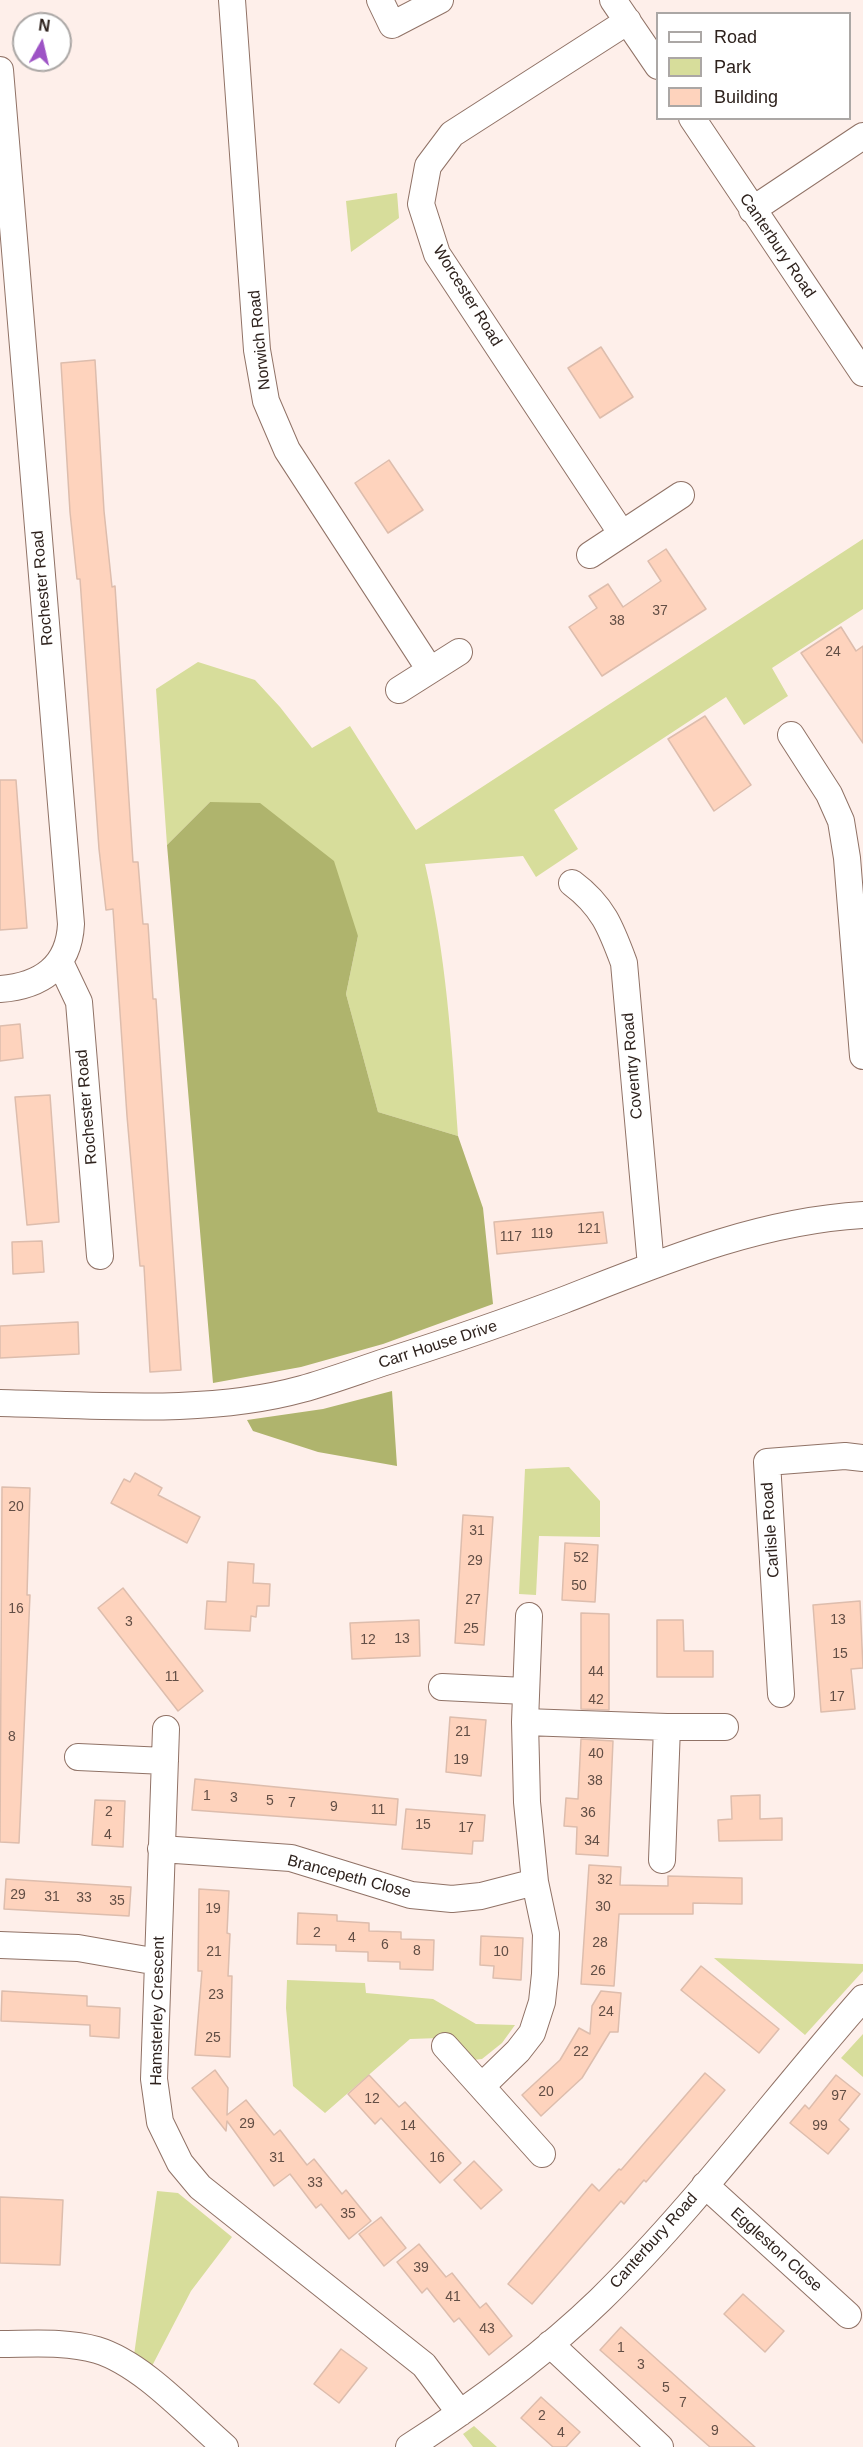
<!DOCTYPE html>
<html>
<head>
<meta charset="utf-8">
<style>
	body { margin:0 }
	#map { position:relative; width:863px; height:2447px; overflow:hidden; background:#feefea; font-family:Arial,sans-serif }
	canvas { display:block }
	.legend { position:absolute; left:656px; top:12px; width:195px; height:108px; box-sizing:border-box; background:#fff; border:2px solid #aba7a5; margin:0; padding:8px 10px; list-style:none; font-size:18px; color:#2e221d }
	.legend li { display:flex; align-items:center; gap:12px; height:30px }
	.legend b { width:30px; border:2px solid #aba7a5 }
	.north { position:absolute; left:12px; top:12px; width:60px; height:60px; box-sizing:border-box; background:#fff; border:2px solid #aba7a5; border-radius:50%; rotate:8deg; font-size:16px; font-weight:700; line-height:24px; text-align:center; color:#2e221d }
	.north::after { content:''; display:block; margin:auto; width:21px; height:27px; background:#9d53c5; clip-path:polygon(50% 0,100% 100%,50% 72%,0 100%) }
</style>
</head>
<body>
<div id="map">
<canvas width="863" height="2447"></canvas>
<ul class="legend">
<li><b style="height:8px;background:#fff"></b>Road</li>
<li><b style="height:16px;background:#d7dd9b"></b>Park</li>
<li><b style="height:16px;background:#fed3bd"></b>Building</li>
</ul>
<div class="north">N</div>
</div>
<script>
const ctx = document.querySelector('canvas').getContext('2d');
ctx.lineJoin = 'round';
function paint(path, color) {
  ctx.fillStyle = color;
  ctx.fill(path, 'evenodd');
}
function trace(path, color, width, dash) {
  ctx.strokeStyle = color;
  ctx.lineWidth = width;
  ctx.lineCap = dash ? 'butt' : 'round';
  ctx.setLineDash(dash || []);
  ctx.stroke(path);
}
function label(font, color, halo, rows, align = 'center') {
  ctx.font = font + ' Arial,sans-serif';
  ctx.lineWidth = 4.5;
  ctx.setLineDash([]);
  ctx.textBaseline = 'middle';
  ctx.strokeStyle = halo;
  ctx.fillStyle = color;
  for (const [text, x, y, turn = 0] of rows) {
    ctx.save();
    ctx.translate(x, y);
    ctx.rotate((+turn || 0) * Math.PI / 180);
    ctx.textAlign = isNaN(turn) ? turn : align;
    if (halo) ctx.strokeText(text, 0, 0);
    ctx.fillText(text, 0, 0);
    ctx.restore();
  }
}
const green = new Path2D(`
	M397,193L399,218L351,252L346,201Z
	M863,539V609L772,668L788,696L744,725L726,697L554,810L578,849L536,877L523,856L425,864C446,954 452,1044 458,1136L378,1112L346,994L358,936L210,802L167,845L156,689L198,662L255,680L280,707L312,748L350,726L416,830Z
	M569,1467L600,1501V1537L539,1536L536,1595L519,1594L525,1469Z
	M714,1958L863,1964V1971L805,2035Z
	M287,1980L365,1983L366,1993L433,1999L476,2024L515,2025L502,2043L482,2059L473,2060L440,2038L410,2039L325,2113L293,2086L286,2008Z
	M863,2034V2077L841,2058Z
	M157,2191L178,2193L232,2237L191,2291L152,2366L134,2355Z
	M474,2426L497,2447H473L463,2434Z`);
const forest = new Path2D(`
	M210,802L260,803L334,861L358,936L346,994L378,1112L458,1136L483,1208L493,1304L383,1344L301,1367L213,1383L167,845Z
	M392,1391L397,1466L318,1452L253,1431L247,1420L323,1409Z`);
const building = new Path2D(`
	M601,347L633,397L600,418L568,368Z
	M95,360L104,511L112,587L115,586L133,862H138L143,924H148L153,999H156L181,1370L150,1372L144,1266H140L127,1116L113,909L106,910L99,849L80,579H77L70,512L61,363Z
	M389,460L423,510L388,533L355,483Z
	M666,549L706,609L602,676L569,627L597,608L589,596L608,584L623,607L661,581L648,561Z
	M841,627L856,651L863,646V743L801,653Z
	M705,716L751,785L714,811L668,739Z
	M0,780H16L27,928L0,930Z
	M20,1024L23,1058L0,1061V1026Z
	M50,1095L59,1222L27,1225L15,1097Z
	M603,1212L607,1243L497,1254L494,1222Z
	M42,1241L44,1272L13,1274L12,1242Z
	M78,1322L79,1354L0,1358V1326Z
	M135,1473L162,1488L158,1495L200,1517L187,1543L111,1503L124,1479L130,1482Z
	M2,1487L30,1488L27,1595H30L19,1843L0,1842Z
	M463,1515L493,1517L484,1645L455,1643Z
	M565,1543L598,1545L595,1602L562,1600Z
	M228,1562L254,1564L253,1583L270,1584L269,1606H257L256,1617L251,1616L250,1631L205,1629L207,1601L226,1602Z
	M123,1588L203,1691L178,1711L98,1608Z
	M860,1601L863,1668L851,1669L855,1709L821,1712L813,1605Z
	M581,1613L609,1614V1710L581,1709Z
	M419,1620L420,1656L352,1659L350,1623Z
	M657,1620H683L684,1651H713V1677H657Z
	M450,1717L486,1720L481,1776L446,1772Z
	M581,1739L613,1741L608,1856L576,1854L577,1827L564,1826L566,1798L578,1799Z
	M195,1779L398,1799L396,1825L192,1810Z
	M760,1795V1819L782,1818V1840L719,1841L718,1820L732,1819L731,1796Z
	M95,1800L125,1801L123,1847L92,1845Z
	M406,1809L485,1815L483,1841H473L472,1854L402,1849Z
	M589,1865L621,1867L620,1885L668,1886V1876L742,1878V1904L693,1903V1914H619L614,1986L581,1984Z
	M6,1879L131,1887L129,1916L4,1909Z
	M199,1889L229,1891L227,1933L230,1934L228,1976H232L230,2057L195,2055L202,1971H198Z
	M298,1913L337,1915V1921L369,1923V1931L401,1932V1939L434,1940L433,1970L400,1969V1962L368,1961V1952L336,1951V1945L297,1944Z
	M481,1936L523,1938L521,1980L493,1978L494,1966L480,1965Z
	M701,1966L779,2029L759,2053L681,1990Z
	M2,1991L87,1996V2006L120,2008L119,2038L90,2036V2025L1,2021Z
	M601,1991L621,1993L618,2032H610L582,2078L541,2116L522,2095L560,2060L579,2028L590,2034L592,2006Z
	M215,2070L228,2088L227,2115L246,2100L274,2135L280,2130L307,2165L314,2159L342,2194L346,2190L371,2221L349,2239L321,2204L316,2208L290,2174L274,2186L227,2121L226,2131L192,2088Z
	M705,2073L725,2090L646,2182L644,2180L624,2204L621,2201L532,2304L508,2284L592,2184L599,2191L619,2169L621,2170Z
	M369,2075L399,2107L405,2102L461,2163L440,2183L381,2118L375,2124L348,2094Z
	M836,2075L860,2094L839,2120L849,2129L828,2154L790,2123L805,2105L809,2109Z
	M474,2161L502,2190L481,2209L454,2180Z
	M0,2197L63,2200L60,2265L0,2263Z
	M381,2217L406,2248L384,2266L359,2234Z
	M419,2244L446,2277L452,2273L480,2308L486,2303L512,2336L489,2355L459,2318L454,2322L427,2288L422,2293L397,2262Z
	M743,2294L784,2331L765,2352L724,2314Z
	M621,2327L661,2363L755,2447H710L600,2350Z
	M341,2349L367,2368L339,2403L314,2384Z
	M541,2397L580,2432L566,2447H553L521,2418Z`);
const minor = new Path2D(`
	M232,0L257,350L266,401L287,450L430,670
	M380,0L392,25L440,0
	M613,0L658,66
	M0,70L71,924C69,967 41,986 0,989
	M692,118L863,373
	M752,210L863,136
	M622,534L437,254L421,204L428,166L452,134L628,21
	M590,555L681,495
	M399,690L459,652
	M791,735L829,794L841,821L847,858L863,1056
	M572,883C603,906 611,928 624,963L651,1266
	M60,962L79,1002L100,1256
	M0,1403C97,1405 208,1415 302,1389C331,1381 360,1370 388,1361C447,1342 506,1322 564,1300C661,1262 758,1221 863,1215
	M442,1687L525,1691
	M781,1694L767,1462L845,1456L863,1458
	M525,1722L667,1727L662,1860
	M667,1727H725
	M166,1729L154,2079L160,2122L180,2163L200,2187L424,2365L460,2413
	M78,1757L165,1761
	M161,1849L291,1858L411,1895L452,1899L481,1896L535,1882
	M0,1945L78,1948L158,1962
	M445,2046L542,2154
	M483,2085L518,2051L532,2033L542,2002L545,1974L546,1934L535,1882L527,1802L525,1722L529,1616
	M705,2185L848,2315
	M0,2344C32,2344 65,2341 97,2350C143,2364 189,2416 225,2447
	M550,2344L660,2447
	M409,2447C476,2404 543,2355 600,2300C695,2207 775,2098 863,1998`);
const numberNames = [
	["37",660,611],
	["38",617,621],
	["24",833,652],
	["121",589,1229],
	["119",542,1234],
	["117",511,1237],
	["20",16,1507],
	["31",477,1531],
	["52",581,1558],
	["29",475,1561],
	["50",579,1586],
	["27",473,1600],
	["16",16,1609],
	["13",838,1620],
	["3",129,1622],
	["25",471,1629],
	["13",402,1639],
	["12",368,1640],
	["15",840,1654],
	["44",596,1672],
	["11",172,1677],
	["17",837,1697],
	["42",596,1700],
	["21",463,1732],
	["8",12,1737],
	["40",596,1754],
	["19",461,1760],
	["38",595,1781],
	["1",207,1796],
	["3",234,1798],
	["5",270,1801],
	["7",292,1803],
	["9",334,1807],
	["11",378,1810],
	["2",109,1812],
	["36",588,1813],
	["15",423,1825],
	["17",466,1828],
	["4",108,1835],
	["34",592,1841],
	["32",605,1880],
	["29",18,1895],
	["31",52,1897],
	["33",84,1898],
	["35",117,1901],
	["30",603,1907],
	["19",213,1909],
	["2",317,1933],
	["4",352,1938],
	["28",600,1943],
	["6",385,1945],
	["8",417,1951],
	["21",214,1952],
	["10",501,1952],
	["26",598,1971],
	["23",216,1995],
	["24",606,2012],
	["25",213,2038],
	["22",581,2052],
	["20",546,2092],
	["97",839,2096],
	["12",372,2099],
	["29",247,2124],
	["14",408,2126],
	["99",820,2126],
	["31",277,2158],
	["16",437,2158],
	["33",315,2183],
	["35",348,2214],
	["39",421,2268],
	["41",453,2297],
	["43",487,2329],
	["1",621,2348],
	["3",641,2365],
	["5",666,2388],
	["7",683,2403],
	["2",542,2416],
	["9",715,2431],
	["4",561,2433]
];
const streetNames = [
	["Canterbury Road",777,246,56],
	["Worcester Road",467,296,58],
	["Norwich Road",260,340,-96],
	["Rochester Road",43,588,-95],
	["Coventry Road",633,1066,-95],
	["Rochester Road",87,1107,-95],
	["Carr House Drive",438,1345,-18],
	["Carlisle Road",771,1530,-94],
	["Brancepeth Close",349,1877,15],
	["Hamsterley Crescent",158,2011,-89],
	["Canterbury Road",654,2241,-48],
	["Eggleston Close",776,2250,42]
];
paint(green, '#d7dd9b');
paint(forest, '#afb46d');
paint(building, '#fed3bd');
trace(building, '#ddbdad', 1.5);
trace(minor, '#907266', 28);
trace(minor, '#fff', 26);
label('14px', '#624e45', null, numberNames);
label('16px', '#2e221d', '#fff', streetNames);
</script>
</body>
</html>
